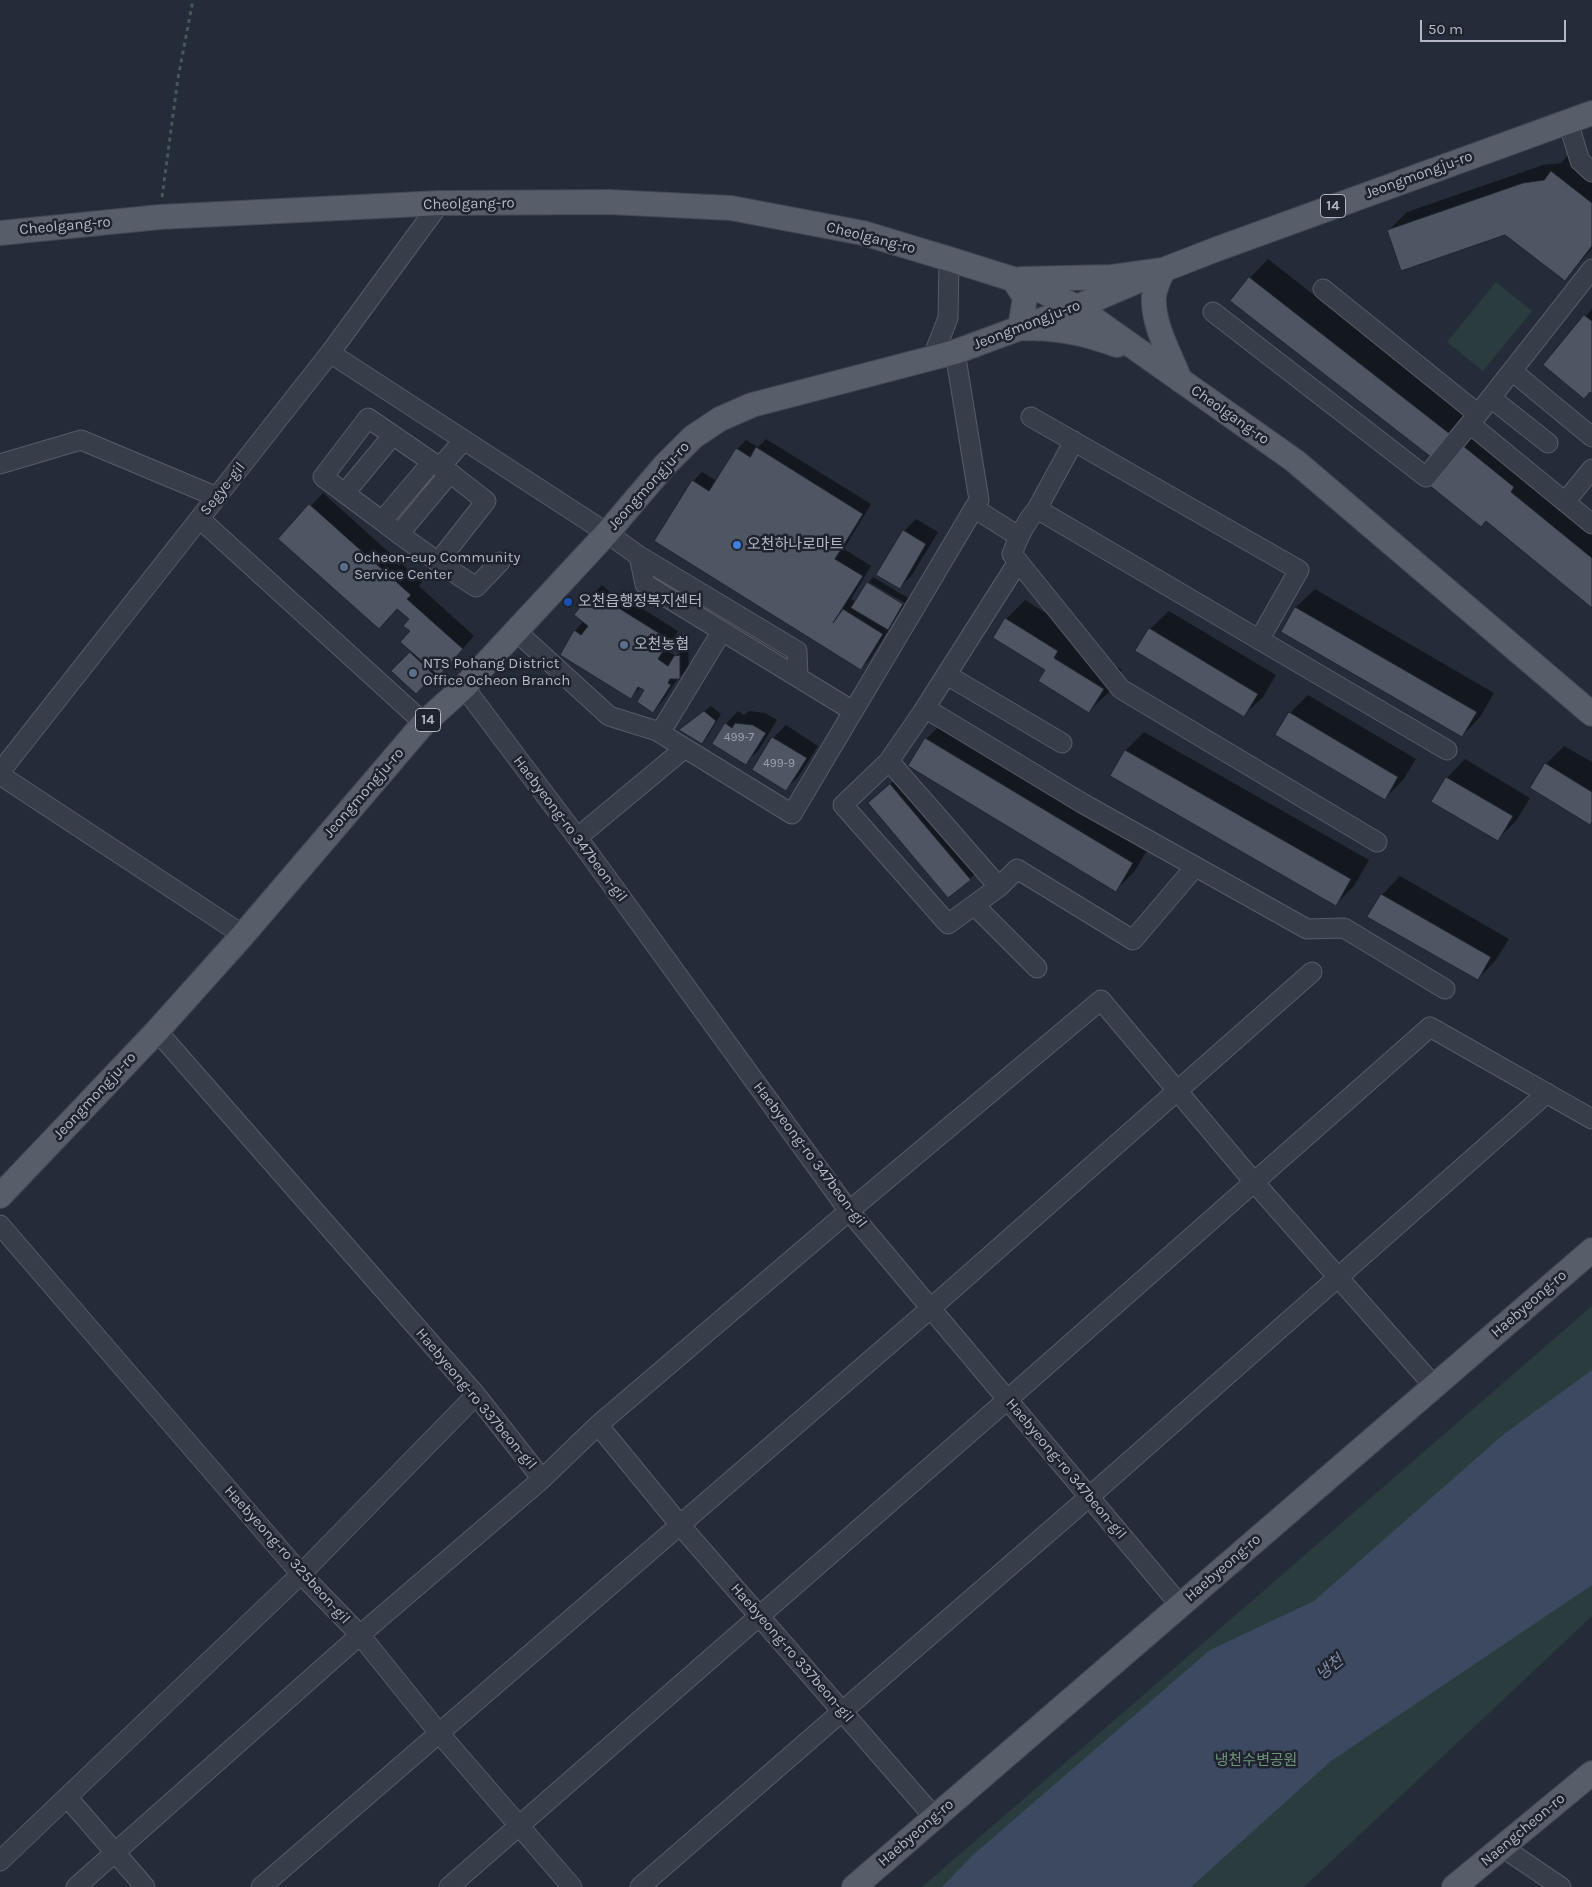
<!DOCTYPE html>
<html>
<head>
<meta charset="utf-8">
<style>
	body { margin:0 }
	#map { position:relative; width:1592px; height:1887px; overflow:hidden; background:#252c39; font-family:Karla,sans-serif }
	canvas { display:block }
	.scale { position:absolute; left:1420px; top:20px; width:146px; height:22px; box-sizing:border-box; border:2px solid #b4b9c5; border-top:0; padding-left:6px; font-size:15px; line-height:18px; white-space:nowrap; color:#b4b9c5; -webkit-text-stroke:4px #1e232e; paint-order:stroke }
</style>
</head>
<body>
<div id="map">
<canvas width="1592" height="1887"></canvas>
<div class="scale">50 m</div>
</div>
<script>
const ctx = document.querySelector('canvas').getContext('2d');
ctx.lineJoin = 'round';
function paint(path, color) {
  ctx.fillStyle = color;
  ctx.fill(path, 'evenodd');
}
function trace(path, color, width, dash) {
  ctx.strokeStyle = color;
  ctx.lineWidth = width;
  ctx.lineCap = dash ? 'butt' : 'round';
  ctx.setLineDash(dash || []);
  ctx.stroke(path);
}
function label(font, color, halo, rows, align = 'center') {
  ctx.font = font + ' Karla,"Noto Sans KR",sans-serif';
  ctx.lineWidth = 5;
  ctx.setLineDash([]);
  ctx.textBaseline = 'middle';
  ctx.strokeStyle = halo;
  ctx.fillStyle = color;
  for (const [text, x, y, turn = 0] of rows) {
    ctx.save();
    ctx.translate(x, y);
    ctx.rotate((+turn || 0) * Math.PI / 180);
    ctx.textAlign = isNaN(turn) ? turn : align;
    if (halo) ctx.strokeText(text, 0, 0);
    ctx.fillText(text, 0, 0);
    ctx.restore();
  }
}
const green = new Path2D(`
	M1496,282L1532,311L1483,371L1447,342Z
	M1592,1306V1616L1304,1887H922Z`);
const water = new Path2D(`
	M1592,1370V1585L1331,1761L1191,1887H942L973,1855L1210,1650L1314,1601L1504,1434Z`);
const shadow = new Path2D(`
	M1570,153L1592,170V249L1564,280L1505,234L1388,231L1407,212L1543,165L1561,163Z
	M1268,259L1467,415L1450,437L1250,278Z
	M1592,309V392L1545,365Z
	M1481,427L1592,525V606L1487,520L1463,446Z
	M766,439L871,504L844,549L871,566L851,599L856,602L867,584L904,605L870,659L861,668L693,481L702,472L717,481L737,449L746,440L758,447Z
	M323,493L422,582L419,586L474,636L451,662L436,672L416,693L393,671L412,651L411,618L398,608L379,628L280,539Z
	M916,519L938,532L912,575L900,587L904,531Z
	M873,577L908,598L905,603L869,582Z
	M602,585L616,597L619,594L678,631L666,650L676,656L685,647L688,646L689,668L678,678L662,702L653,711L645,690L641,687L631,697L575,631L584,621L593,594Z
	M1315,589L1494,693L1480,717L1462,736L1282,631L1296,607Z
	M1025,600L1076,632L1071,639L1122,670L1108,693L1089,711L1046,670L1006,619Z
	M1169,611L1276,675L1263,697L1244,715L1150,629Z
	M1308,695L1416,759L1403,780L1384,799L1290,713Z
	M711,706L721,714L708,736L702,742L687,724Z
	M738,711L744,715L749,711L765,713L777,720L758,751L745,763L714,744L726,724Z
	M945,720L1151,844L1134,872L1116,890L910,766L926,739Z
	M786,725L818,746L798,777L786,789L754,769L773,738Z
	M1144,732L1369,860L1354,886L1336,904L1111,776L1126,750Z
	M1564,746L1592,762V822L1546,764Z
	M1465,759L1530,798L1516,821L1498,839L1447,778Z
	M909,767L988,860L970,879L870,803Z
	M1400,876L1509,939L1496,960L1478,979L1382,895Z`);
const building = new Path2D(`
	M1551,171L1592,203V246L1565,281L1505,235L1401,271L1387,230L1523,183L1544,180Z
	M1249,277L1450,434L1431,457L1230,301Z
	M1584,315L1592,321V393L1590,392L1584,399L1543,365Z
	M1462,445L1514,487L1511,492L1592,558V608L1486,521L1481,527L1429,485Z
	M756,447L863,514L835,559L863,576L833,623L843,609L883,634L861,670L654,541L692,480L709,491L736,448L750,457Z
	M309,504L411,595L407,599L463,649L439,676L400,642L410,631L403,626L409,619L397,609L379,629L278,539Z
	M903,530L926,544L900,589L876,575Z
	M867,582L903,604L888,630L851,608Z
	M592,593L607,606L609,602L670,640L658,659L668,666L674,656L680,655V679H670L668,683L671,685L653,713L637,702L644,690L638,687L631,699L560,655L574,630L581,635L588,626L574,615Z
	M1295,607L1477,712L1462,737L1281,632Z
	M1005,618L1058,651L1054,658L1104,689L1089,713L1038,681L1045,670L993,638Z
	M1149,628L1258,694L1244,717L1135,651Z
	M410,652L434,675L416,694L391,671Z
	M704,711L716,721L702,744L679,730Z
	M1289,712L1398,777L1385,800L1275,735Z
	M725,723L732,728L735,723L753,725L766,733L746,765L712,744Z
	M772,737L807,758L786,791L752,770Z
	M925,738L1133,863L1116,892L908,766Z
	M1125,750L1351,879L1336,906L1110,776Z
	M1545,763L1592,792V822L1590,825L1530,788Z
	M1446,777L1513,816L1498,841L1431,802Z
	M890,784L971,880L948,898L868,803Z
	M1381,894L1491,957L1478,980L1367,917Z`);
const path = new Path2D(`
	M162,197L178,78L193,0`);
const minor = new Path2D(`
	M1568,122L1580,161L1592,172
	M1323,289L1478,414
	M1213,312L1426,477L1478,414L1592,269
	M330,353L607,533L639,556L645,584L853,711
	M932,359L948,318L949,259
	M1512,371L1592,437
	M1491,398L1548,443
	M1031,417L1299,570L1259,640
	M1470,424L1592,524
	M432,462L450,473L399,534L382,521Z
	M0,464L81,440L217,497
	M440,467L464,440
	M345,493L393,435
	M1565,502L1592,469
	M974,508L1018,536
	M1037,509L1074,441
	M200,519L424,723
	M382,521L323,477L368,418L432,462
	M399,534L438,562L486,501L450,473
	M639,556L797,651L798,677
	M438,562L476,587L500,562
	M516,631L609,716L657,731L792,814L979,500L955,352
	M947,675L1062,743
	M464,687L588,852L849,1211L1180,1605
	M925,708L1082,803L1307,929L1344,928L1445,989
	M660,733L722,631
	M889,761L999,887L948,924L843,805L889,761L922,713L1018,562
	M0,772L330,353L440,203
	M0,775L243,935
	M578,837L685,748
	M1377,842L1121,689L1012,554C1018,537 1025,523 1037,509L1447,750
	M999,887L1017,869L1133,940L1195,867
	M974,905L1037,968
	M157,1031L476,1395L542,1479L598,1425L849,1211L1101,1000L1254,1182L1434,1386
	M0,1225L301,1574L360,1635L439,1733L572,1887
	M598,1425L680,1525L934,1817
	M67,1797L145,1887
	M1502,1847L1561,1887
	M0,1861L301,1574L476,1395
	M76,1887L360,1635L542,1479
	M261,1887L931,1308L1312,972
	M449,1887L1007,1400L1430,1027L1592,1119
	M640,1887L1089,1497L1547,1093`);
const major = new Path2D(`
	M0,233L160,217L440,203L609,202L731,208L863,233L949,259L1022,282L1077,307L1295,461L1592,714
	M1013,279L1025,297L1020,328C1059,328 1081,332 1117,345
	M1021,279L1112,277L1163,270C1160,278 1155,287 1154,296C1152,324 1170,354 1180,380
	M0,1196L157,1031L243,935L424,723L464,687L607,533L665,465L693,437L720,419L752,405L955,352L1077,307L1163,270L1217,249L1592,113
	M854,1887L1592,1250
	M1454,1887L1592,1773`);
const markers = [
	[737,545,5,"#3f7fe0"],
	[344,567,5,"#5c6f8a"],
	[568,602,5,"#1a4fb4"],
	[624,645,5,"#5c6f8a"],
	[413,673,5,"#5c6f8a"]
];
const numberNames = [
	["499-7",739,738],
	["499-9",779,764]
];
const shields = [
	[1333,206,25],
	[428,720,25]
];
const shieldNames = [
	["14",1333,206],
	["14",428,720]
];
const streetNames = [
	["Jeongmongju-ro",1419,175,-20],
	["Cheolgang-ro",469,204,-1],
	["Cheolgang-ro",65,226,-5],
	["Cheolgang-ro",871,238,14],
	["Jeongmongju-ro",1027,325,-21],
	["Cheolgang-ro",1230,415,35],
	["Jeongmongju-ro",649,486,-48],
	["Segye-gil",223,489,-52],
	["Jeongmongju-ro",364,793,-49],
	["Haebyeong-ro 347beon-gil",570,829,53],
	["Jeongmongju-ro",95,1096,-47],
	["Haebyeong-ro 347beon-gil",810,1155,53],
	["Haebyeong-ro",1529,1304,-41],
	["Haebyeong-ro 337beon-gil",476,1399,50],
	["Haebyeong-ro 347beon-gil",1066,1469,50],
	["Haebyeong-ro 325beon-gil",287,1555,48],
	["Haebyeong-ro",1223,1568,-41],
	["Haebyeong-ro 337beon-gil",792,1653,49],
	["Naengcheon-ro",1523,1830,-40],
	["Haebyeong-ro",916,1833,-41]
];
const poiNames = [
	["오천하나로마트",747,545],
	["Ocheon-eup Community",354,558],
	["Service Center",354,575],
	["오천읍행정복지센터",578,602],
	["오천농협",634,645],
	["NTS Pohang District",423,664],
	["Office Ocheon Branch",423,681]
];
const parkNames = [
	["냉천수변공원",1256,1761]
];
const waterNames = [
	["냉천",1330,1668,-39]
];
paint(green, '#2b3c3e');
paint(water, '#3d4960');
paint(shadow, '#0007');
paint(building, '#4e5664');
trace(building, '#202530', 1);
trace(minor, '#575c67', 21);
trace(major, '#424752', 26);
trace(path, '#49575b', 3, [4, 4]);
trace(minor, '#383e49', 19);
trace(major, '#575d69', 24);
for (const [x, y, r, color] of markers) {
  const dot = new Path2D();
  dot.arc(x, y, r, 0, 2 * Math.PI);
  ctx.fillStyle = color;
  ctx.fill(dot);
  trace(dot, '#1e232e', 2);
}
label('12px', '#9aa0ad', null, numberNames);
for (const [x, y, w] of shields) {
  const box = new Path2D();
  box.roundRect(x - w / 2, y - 11.5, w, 23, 4);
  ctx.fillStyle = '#1e232e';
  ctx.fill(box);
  trace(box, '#b4b9c5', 1);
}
label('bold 14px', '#b4b9c5', null, shieldNames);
label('15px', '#b4b9c5', '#1e232e', streetNames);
label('15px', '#b4b9c5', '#1e232e', poiNames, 'left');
label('15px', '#6e9379', '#1e232e', parkNames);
label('italic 16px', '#7f8eaa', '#1e232e', waterNames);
</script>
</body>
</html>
